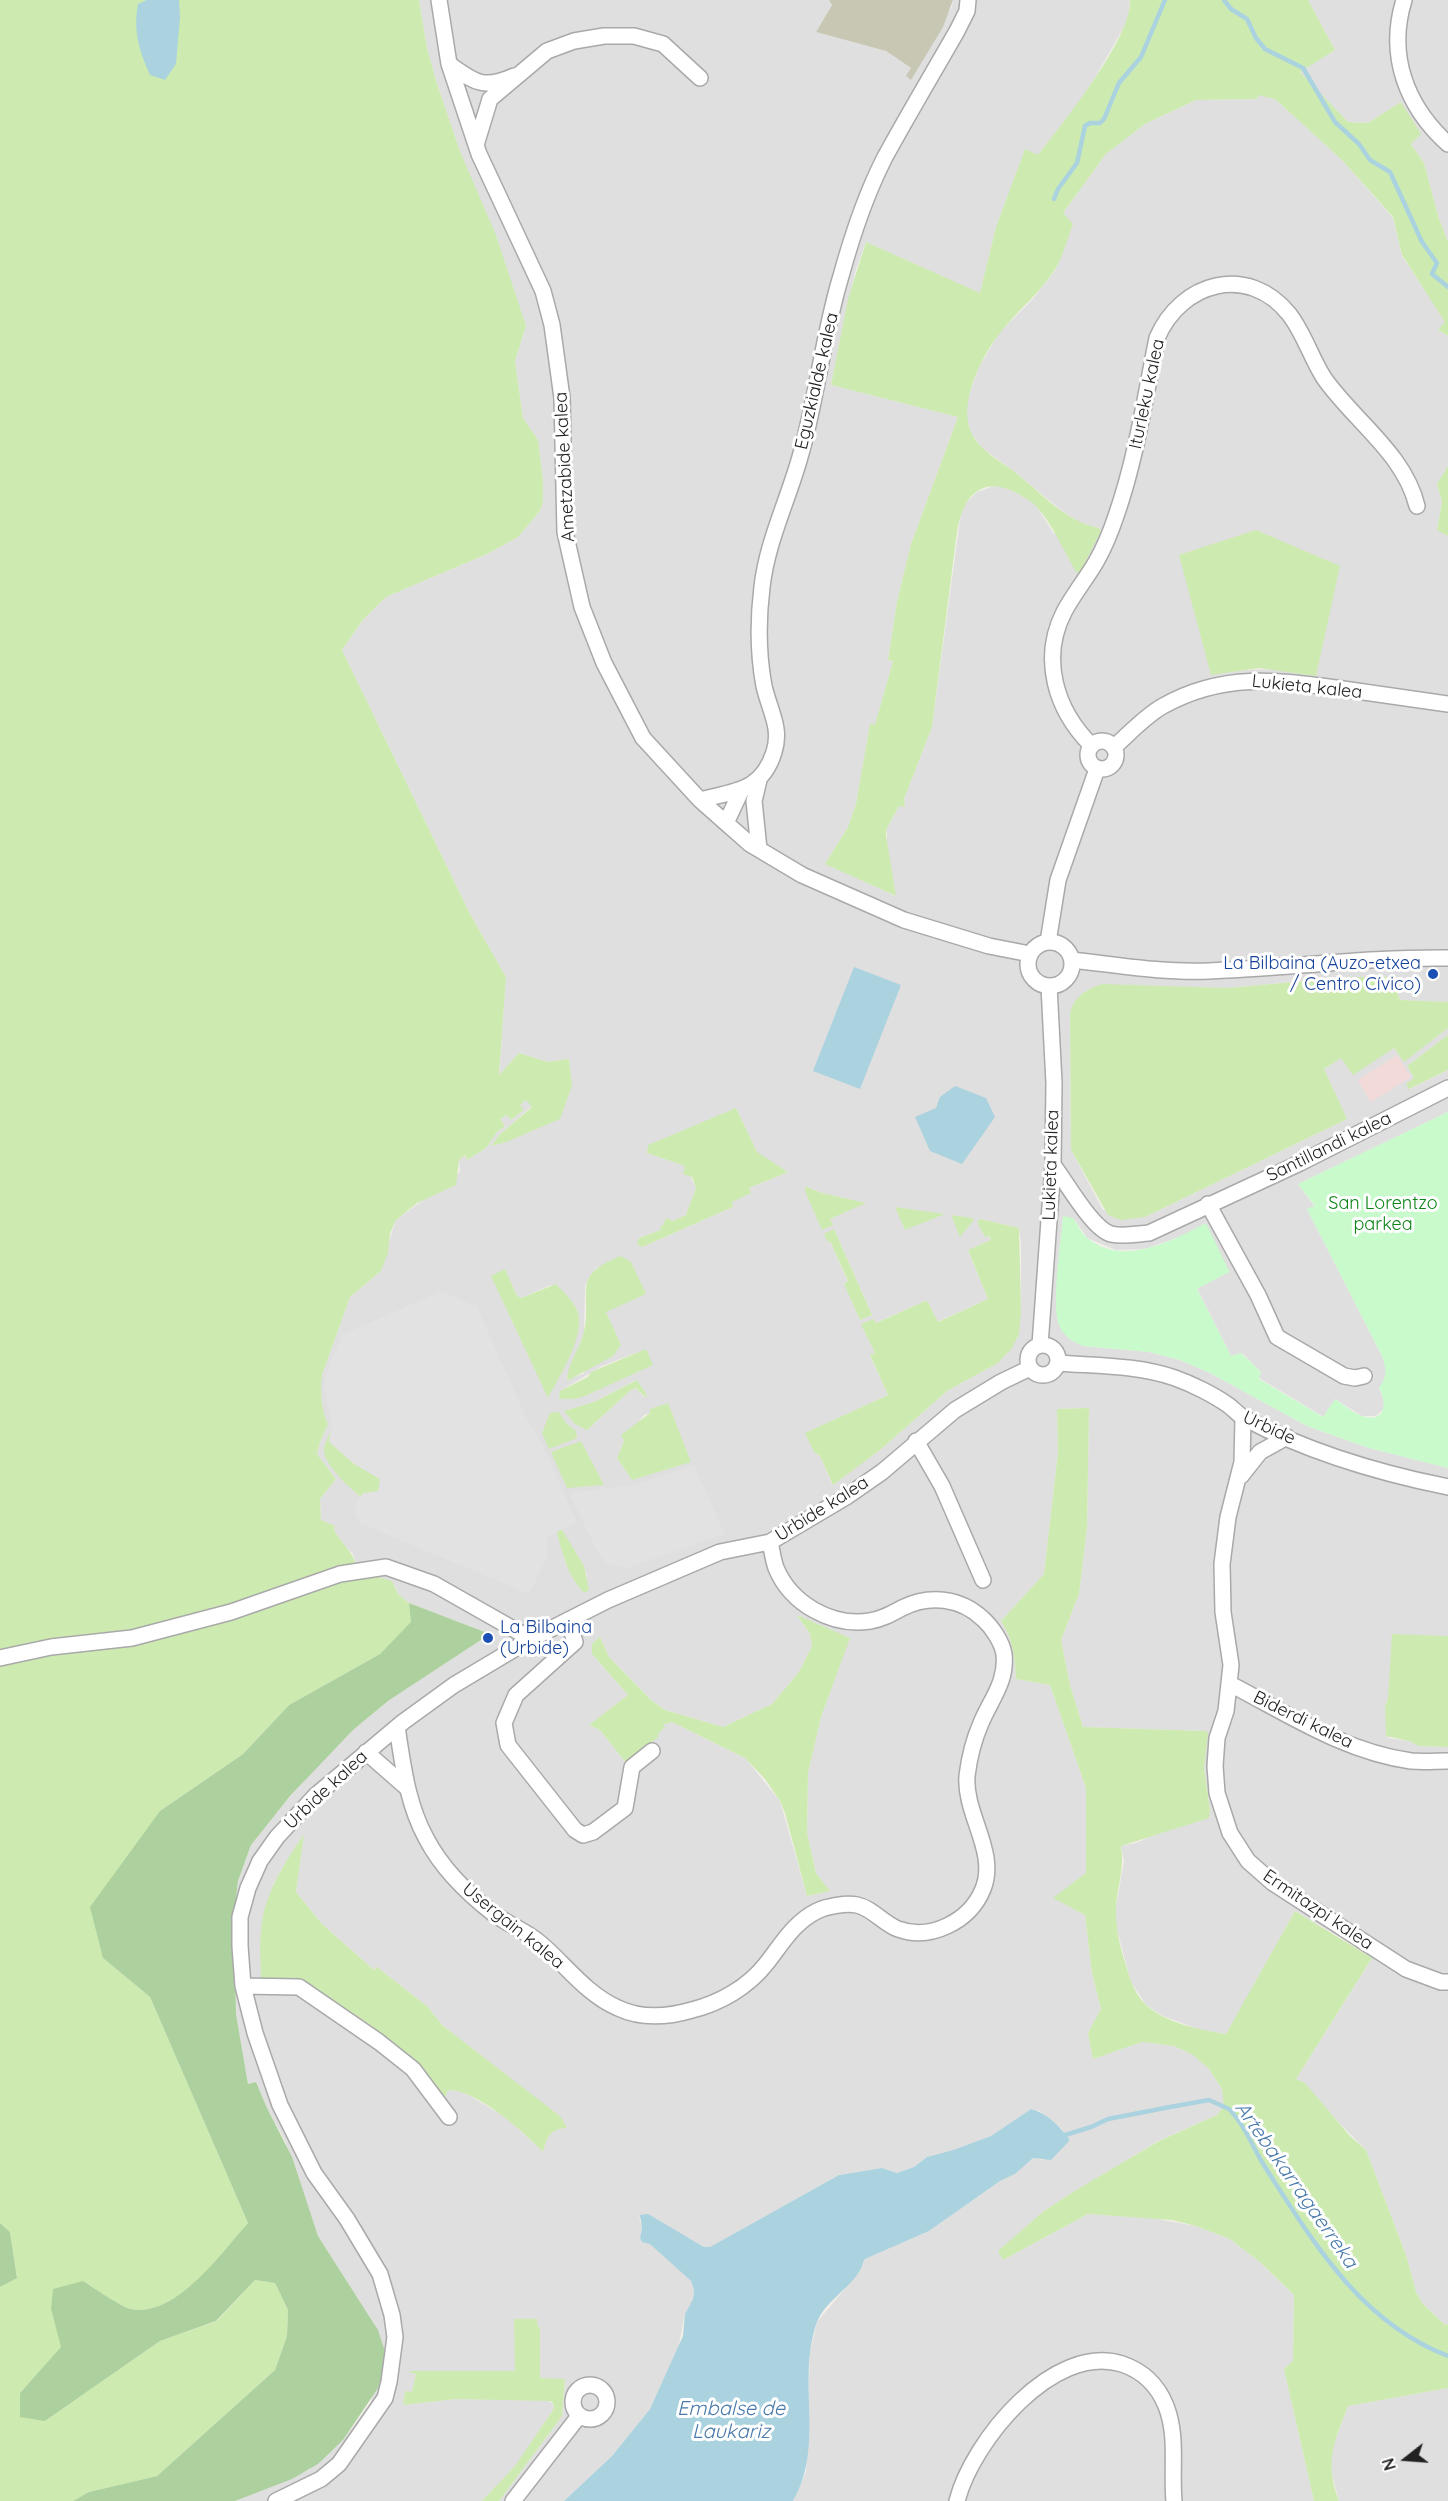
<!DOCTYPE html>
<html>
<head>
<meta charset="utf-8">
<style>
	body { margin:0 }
	#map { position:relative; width:1448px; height:2501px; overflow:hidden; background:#f2efe9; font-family:Quicksand,sans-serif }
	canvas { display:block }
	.north { position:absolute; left:1376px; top:2429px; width:60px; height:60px; -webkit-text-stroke:4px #fff; paint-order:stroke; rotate:253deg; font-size:16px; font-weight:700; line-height:24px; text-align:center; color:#222 }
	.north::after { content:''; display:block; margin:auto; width:21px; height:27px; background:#222; clip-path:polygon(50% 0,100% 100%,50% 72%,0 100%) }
</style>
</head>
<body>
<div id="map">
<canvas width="1448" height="2501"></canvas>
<div class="north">N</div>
</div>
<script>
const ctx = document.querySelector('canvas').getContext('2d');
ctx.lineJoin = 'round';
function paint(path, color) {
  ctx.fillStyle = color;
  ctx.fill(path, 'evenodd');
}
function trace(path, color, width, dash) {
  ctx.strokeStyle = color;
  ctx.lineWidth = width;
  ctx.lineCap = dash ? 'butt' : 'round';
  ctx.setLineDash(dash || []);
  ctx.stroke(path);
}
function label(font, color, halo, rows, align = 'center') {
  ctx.font = font + ' Quicksand,sans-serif';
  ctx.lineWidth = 6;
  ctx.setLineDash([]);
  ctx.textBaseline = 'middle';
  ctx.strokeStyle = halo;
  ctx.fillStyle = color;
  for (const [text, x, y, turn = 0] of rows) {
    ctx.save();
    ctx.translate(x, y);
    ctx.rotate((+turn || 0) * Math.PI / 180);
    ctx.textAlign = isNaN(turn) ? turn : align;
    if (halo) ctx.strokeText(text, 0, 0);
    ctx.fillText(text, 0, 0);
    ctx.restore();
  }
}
const residential = new Path2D(`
	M419,0H829L832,5L816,32L886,51L911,68V80L952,6L953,0H1130L1128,20L1088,90L1038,156L1025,150L996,227L980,294L866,242L856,269L831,385L958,417L911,544L897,602L888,660L893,661L875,725H870L856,804L848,827L826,863L895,896L887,849V828L899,806H905L904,799L932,727L961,512L966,503L977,492L997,485L1007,487L1035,504L1054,534L1099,528L1083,525L1061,510L1011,469L982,448L971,433L966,415L967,401L978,369L999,333L1032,300L1056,269L1063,213L1106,154L1145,124L1196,100L1257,99V94L1275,99L1342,160L1393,218L1402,256L1446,322L1438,330L1448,336V466L1437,484L1442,502L1437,529L1448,536V1002L1400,1000L1391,977H1349L1227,988L1171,987L1070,1014L1071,1150L1103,1210L1145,1217L1347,1119L1323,1070L1341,1057L1353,1074L1394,1048L1404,1061L1448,1028V1035L1407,1066L1414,1078L1410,1089L1448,1070V1112L1298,1184L1315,1207L1307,1209L1382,1356L1387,1370L1384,1381L1379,1388L1385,1403L1384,1408L1376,1416H1362L1335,1399L1324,1417L1259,1378L1261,1372L1242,1353L1231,1356L1197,1288L1179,1237L1145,1249L1116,1250L1087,1238L1075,1220L1069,1338L1083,1346L1149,1352L1180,1360L1210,1373L1307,1426L1369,1448L1448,1468V1636L1442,1637L1388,1698L1385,1707L1388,1738L1409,1741L1420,1746L1448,1747V2324L1445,2325L1422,2303L1416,2292L1407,2258L1366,2150L1296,2079L1371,1960L1348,1942L1295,1911L1227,2034L1203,2031L1163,2016L1146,2005L1131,1982L1116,1926V1907L1124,1861L1121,1846L1136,1843L1210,1810L1204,1768L1206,1731L1083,1727L1070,1685L1061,1640L1079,1594L1087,1528L1089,1408L1057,1409L1058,1452L1044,1574L1001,1621L1008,1632L1014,1650L1016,1679L1050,1685L1086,1788V1873L1075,1910L1085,1915L1092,1973L1101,2010L1088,2033L1093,2059L1142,2042L1174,2046L1193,2055L1209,2069L1222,2089L1225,2099L1224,2106L1217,2115L1158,2141L1044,2211L1009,2243L1003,2260L1088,2214L1151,2218L1196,2226L1230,2239L1261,2263L1294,2295L1293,2361L1284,2369L1314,2501H793L806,2472L810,2352L817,2322L860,2271L865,2259L929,2231L1000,2181L1015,2174L1026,2162L1034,2158L1043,2160L1070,2140L1060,2127L1040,2111L1031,2109L991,2136L953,2150L927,2157L914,2167L897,2173L882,2168L839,2175L710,2247H704L689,2238L639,2217L642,2228L640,2238L643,2242L650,2243L691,2281L694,2290L693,2299L685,2314L678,2349L650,2409L612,2456L564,2501H499L562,2416L565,2380L540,2378V2328L515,2319V2371H410L416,2374L412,2393L405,2391L403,2405L456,2399L548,2400L554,2405L553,2410L515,2467L482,2501H235L309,2470L343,2440L371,2402L378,2330L318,2236L285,2141L267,2108L256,2082L248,2084L236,2014L234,1916L238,1881L251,1845L266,1824L325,1757L353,1730L388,1701L490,1634L409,1603L398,1594L395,1586L360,1576L353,1554L342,1543L334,1530L321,1520L320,1499L336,1479L317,1454L320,1442L328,1424L323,1415L320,1387L322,1375L350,1297L381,1271L395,1221L460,1172L459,1160L465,1155L467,1160L486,1148L497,1132L505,1126L500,1119L507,1114L511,1120L523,1111L519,1105L527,1100L532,1106L500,1134L492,1145L570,1072L569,1059L548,1062L519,1053L499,1076L506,977L470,914L342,650L362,621L386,597L487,554L518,537L540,511L543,502V480L538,440L523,418L515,361L526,326L461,154L437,84L427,48ZM1203,548L1281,669L1239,670L1179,555ZM736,1108L757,1153L788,1172L749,1188L731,1202L733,1207L642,1247L639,1238L661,1230L663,1226L686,1215L696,1188L685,1166L647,1153ZM805,1186L822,1193L864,1203L830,1219ZM980,1219L1019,1228L1021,1243V1311L998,1363L947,1391L880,1450L832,1484L820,1456L814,1452L806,1433L888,1395L870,1356L875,1353V1323L925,1301L928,1302L937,1322L988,1299L968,1251L991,1240L978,1222ZM834,1229L872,1315L860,1320L844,1283L848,1282L830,1241ZM597,1267L613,1356L588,1368L583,1374L566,1379L584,1333L585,1287L589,1277ZM505,1270L517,1296L521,1298L551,1285L576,1307L579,1318V1329L512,1323ZM646,1349L560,1391L602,1366ZM636,1380L647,1395L644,1397L636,1388L631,1390L587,1430L564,1411L594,1402ZM650,1413L691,1462L632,1479L617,1458L624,1441L644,1415ZM561,1528L587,1575L583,1592L566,1564L556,1529ZM798,1617L843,1655L821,1717L808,1773L807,1833L816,1873L830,1891L807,1896L780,1801L745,1758L672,1722L662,1725L657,1734L626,1763L600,1730L590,1725L628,1695L592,1654L600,1637L609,1657L651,1700L665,1710L723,1727L772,1704L799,1672L812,1646L810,1634ZM303,1836L296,1892L322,1924L374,1970L377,1967L428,2007L442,2025L481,2056L559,2128L552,2131L547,2138L543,2151L505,2117L462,2091L448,2090L443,2099L434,2084L392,2042L355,2016L319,1994L291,1981L273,1885L287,1860Z
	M1308,0H1448V242L1439,219L1424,163L1411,144L1409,117L1401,102L1368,123L1348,122L1299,72L1335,50Z
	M1448,2388V2501H1339L1330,2467L1332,2449L1348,2406Z`);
const commercial = new Path2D(`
	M1397,1055L1411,1077L1371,1102L1358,1080Z`);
const construction = new Path2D(`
	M829,0H953L943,27L911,80L906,76L911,68L886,51L816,32L832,5Z`);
const grass = new Path2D(`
	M0,0H419L427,48L437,84L461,154L496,235L526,326L515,361L523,418L538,440L543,480V502L540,511L518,537L487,554L386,597L362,621L342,650L470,914L506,977L499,1075L519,1053L548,1062L569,1059L572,1086L560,1119L506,1142L491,1146L500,1134L532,1107L526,1100L520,1105L524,1110L511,1120L507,1115L500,1119L505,1126L497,1132L486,1148L467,1160L465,1155L459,1160L456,1185L417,1203L395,1221L390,1234L388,1253L381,1271L350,1297L322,1375C320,1390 321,1411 328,1424L320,1442L317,1454L336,1479L320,1499L321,1520L335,1526L334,1530C346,1550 354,1551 360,1576H374L392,1581L398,1594L409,1603L412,1622L380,1654L289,1705L243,1754L160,1811L103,1958L150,1997L248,2223C222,2253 176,2318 131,2309C121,2307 93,2287 83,2281L51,2309L62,2347L20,2393L45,2421L160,2341L217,2321L255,2280L275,2283L288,2310L287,2336L275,2370L157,2476L89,2492L73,2501H0V2287L17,2277L10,2232L0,2223Z
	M1130,0H1308L1335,50L1300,72L1348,122L1368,123L1401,102L1421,134L1411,144L1424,163L1439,219L1448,242V336L1438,330L1445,322L1402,255L1393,217L1342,160L1275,99L1258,95L1257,99L1196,100L1145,124L1106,154L1063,213L1073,224C1067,239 1063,258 1054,271C1039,294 1017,311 1000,333C981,357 957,405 972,434C981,452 1001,461 1016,473C1042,494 1067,522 1099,528L1101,531L1080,572H1076C1064,551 1052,523 1035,505C1031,501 1025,498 1020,495C983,473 963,495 957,532L932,727L904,799L905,807L899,806L887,828L886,835L896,896L825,864L848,827L856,804L870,724L875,725L893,661L888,660L897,602L911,544L958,417L831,385L848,299L866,242L980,293L996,227L1025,149L1038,155C1062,124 1132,38 1130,0Z
	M1448,466V536L1437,530L1442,502L1437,484Z
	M1256,530L1340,566L1316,676L1259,668L1211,675L1179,555Z
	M1349,977H1391L1400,1000L1448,1002V1028L1404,1062L1394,1048L1353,1075L1341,1058L1324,1069L1347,1119L1145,1217L1121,1220L1108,1215L1071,1150L1070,1014C1073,997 1087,989 1102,984L1227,988Z
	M1448,1035V1070L1409,1089L1406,1084L1414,1078L1407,1066Z
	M736,1108L757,1152L788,1172L749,1188L751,1193L732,1202L733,1207L642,1247L637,1244L639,1238L661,1230L660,1227L663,1225L666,1218L673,1221L686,1215L696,1188L692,1177L683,1174L685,1166L647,1153L648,1145Z
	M805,1186L822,1193L866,1203L830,1219L833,1225L822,1230L805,1191Z
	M895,1207L945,1214L905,1230Z
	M951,1215L973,1218V1221L960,1237Z
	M980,1219L1019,1228L1021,1311L1019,1334L1012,1348L998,1363L947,1391L880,1450L833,1485L820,1456L814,1452L805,1433L888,1395L870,1355L875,1353L861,1324L873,1319L876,1323L925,1301L928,1302L938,1322L988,1299L968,1250L991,1240L989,1236L985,1237L977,1222Z
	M834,1229L872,1315L860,1320L844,1284L848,1281L830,1241L828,1242L824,1234Z
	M621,1256L631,1262L646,1294L606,1312L621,1345L613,1356L567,1381C567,1365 580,1348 584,1332C593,1291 569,1276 621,1256Z
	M505,1269L517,1296L521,1298L556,1284C563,1292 573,1300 577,1310C587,1334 559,1377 548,1398L491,1276Z
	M646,1349L653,1365L585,1396L575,1399H559L560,1391L588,1377L591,1372Z
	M637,1380L647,1395L645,1397L636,1388L631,1390L587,1430L575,1424L564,1411L594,1402Z
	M668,1403L691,1462L632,1480L617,1458L624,1441L621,1435L650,1413V1409Z
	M1089,1408L1087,1528L1079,1594L1061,1640L1070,1685L1083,1727L1206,1731L1208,1733L1204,1768L1210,1810L1209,1818L1121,1846C1125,1868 1117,1887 1116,1909C1116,1927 1119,1943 1124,1959C1129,1975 1133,1992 1145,2004C1165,2023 1200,2030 1226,2034L1295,1911L1372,1958L1296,2079L1305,2083L1350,2136L1366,2150L1407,2258L1416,2292L1422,2303L1445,2325L1448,2324V2388L1348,2406C1334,2443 1324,2461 1339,2501H1314L1284,2369L1293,2361L1294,2295L1261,2263L1230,2239L1196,2226L1172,2220L1088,2214L1003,2260L998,2251L1044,2211L1073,2192L1159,2141L1217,2115L1224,2106L1222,2089L1209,2069L1193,2055L1174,2046L1142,2042L1093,2059L1088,2033L1101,2009L1092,1973L1085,1915L1053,1898L1086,1873V1788L1050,1685L1016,1679C1015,1657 1013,1640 1001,1621L1044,1574L1058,1452L1057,1409Z
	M559,1412L566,1423L576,1431L577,1438L549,1449L542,1433L550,1413Z
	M333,1427L431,1497H361C351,1489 322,1463 324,1449C325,1442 330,1433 333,1427Z
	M581,1441L604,1485L567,1488L551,1452Z
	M561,1528L584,1566L589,1590L584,1593C567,1575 562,1552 556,1529Z
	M797,1615L850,1638L821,1717L808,1773L807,1833L816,1873L830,1891L807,1896L785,1813L780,1801L765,1779L745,1758L672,1722L662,1725L665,1727L658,1734V1737L626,1763L600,1730L589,1725L628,1695L592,1654V1644L600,1637L609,1657L651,1700L665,1710L723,1727L772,1704L799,1672L812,1646L810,1634Z
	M1392,1634L1448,1636V1747L1419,1746L1409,1741L1386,1736L1385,1707L1388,1698Z
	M304,1834L296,1892L322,1924L374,1970L377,1967L428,2007L442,2025L561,2117L567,2128C550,2128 547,2138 543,2152C524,2132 476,2089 448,2090L444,2100C415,2053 345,2001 293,1982C284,1978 271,1979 261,1979C261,1963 259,1947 261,1932C263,1895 284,1864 304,1834Z
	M514,2319H537L538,2327H540V2378L565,2379L562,2416L499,2501H482L515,2466L553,2410L554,2405L551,2401L456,2399L403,2405L405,2391L412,2392L416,2374L409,2372L410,2371H515Z`);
const forest = new Path2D(`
	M409,1603L490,1634L388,1701L353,1730L290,1796L251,1845L238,1881L234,1916L236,2014L248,2084L256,2082L267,2108L292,2157L318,2236L378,2330L386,2355L384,2373L378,2388L343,2440L318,2464L292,2479L235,2501H73L89,2492L157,2476L275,2370L287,2336L288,2310L275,2283L255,2280L216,2321L160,2341L45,2421L20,2417V2393L61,2347L51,2309L53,2289L83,2281C93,2287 121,2307 131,2309C176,2318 221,2253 248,2223L150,1997L103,1958L90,1907L160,1811L243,1754L289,1705L380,1654L411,1622Z
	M0,2223L10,2232L17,2278L0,2287Z`);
const park = new Path2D(`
	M1448,1112V1468L1369,1448L1307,1426L1210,1373L1180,1360L1149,1352L1083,1346C1073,1342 1063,1336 1059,1325C1051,1303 1061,1242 1063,1216L1073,1218C1078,1224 1080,1232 1086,1237C1122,1268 1172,1241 1206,1223L1231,1275L1229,1272L1197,1289L1231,1356L1241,1353L1261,1372L1259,1379L1323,1417L1335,1399C1344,1405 1354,1414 1365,1417C1386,1422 1387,1401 1379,1388C1388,1376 1386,1368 1382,1356L1307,1209L1315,1206L1298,1184Z`);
const parking = new Path2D(`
	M442,1291L477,1307L527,1419L541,1441L577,1522L547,1537V1557L529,1594L360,1523L355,1513L356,1504L363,1493L378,1491L380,1479L354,1464L329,1442L332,1424L324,1388L326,1374L342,1335Z
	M694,1465L725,1534L627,1568L607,1564L598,1553L569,1493L633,1485Z`);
const water = new Path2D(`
	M147,0H179L180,17L176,64L165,80L150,75C139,49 133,32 138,4Z
	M854,967L901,985L860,1089L813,1071Z
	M955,1086L986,1098L995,1117L962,1164L930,1151L915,1117L936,1108L940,1097Z
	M1031,2109C1048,2113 1060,2127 1070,2140L1051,2160L1033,2158L1015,2174L1000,2181L929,2231L865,2259C862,2264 862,2268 859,2272C847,2291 823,2303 816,2325C797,2382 825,2447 793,2501H564L612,2456L650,2409L683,2336L685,2314L693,2299L694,2290L691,2281L650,2244L642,2242L640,2238L642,2228L640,2215L648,2214L704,2247H710L839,2175L882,2168L897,2173L914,2167L927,2157L953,2150L991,2136Z`);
const stream = new Path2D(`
	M1224,0L1231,9L1247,19L1256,38L1265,49L1303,68L1335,122L1359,144L1370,160L1390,172L1422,242L1437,263L1432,274L1448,287
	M1054,199L1058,189L1077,163L1085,126L1090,123H1100L1104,119L1119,83L1141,57L1165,0
	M1062,2136L1091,2127L1108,2119L1170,2107L1209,2100L1229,2109C1245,2125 1253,2148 1265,2167C1314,2243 1360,2322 1448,2356`);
const street = new Path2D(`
	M439,0L449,64L479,154L543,291L552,325L562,398L565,532L582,607L604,663L643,738L700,800L726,823L750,844L802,875L904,920L989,946L1030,954
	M1404,0C1387,55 1406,106 1448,144
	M449,64C475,82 482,90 514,76
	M476,145L490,99L547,51L574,41L604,36H634L663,44L700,78
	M1088 755a14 14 0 1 1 28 0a14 14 0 1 1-28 0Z
	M1091,745C1056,710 1040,659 1064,612C1073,595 1086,579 1096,562C1104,548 1111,531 1116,516C1136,459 1145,398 1157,338C1181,282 1248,263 1289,314C1304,333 1311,358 1324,378C1354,421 1404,453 1417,506
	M1114,747C1129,734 1145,716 1163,706C1223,672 1278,680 1343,689C1378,694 1413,699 1448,704
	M759,780L754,801L759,849
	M700,800C735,791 762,791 774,752C782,728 769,709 764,686C758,654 758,619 762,587C767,542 788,500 800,457C817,398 823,335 841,276C852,236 866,194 885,157C908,115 933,73 957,31L967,11L968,0
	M726,823L742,789
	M1048,942L1058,880L1097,769
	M1028 964a22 22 0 1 1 44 0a22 22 0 1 1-44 0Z
	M1072,960C1117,965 1163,973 1209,971C1289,968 1368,957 1448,958
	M1053,1165C1066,1181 1092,1229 1111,1234C1123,1237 1136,1234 1149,1233L1300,1163L1448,1088
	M1208,1204L1258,1295L1277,1337L1344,1376L1355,1378L1364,1376
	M1028 1360a15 15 0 1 1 30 0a15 15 0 1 1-30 0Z
	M1040,1345L1053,1165L1054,1083L1049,986
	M1058,1363C1097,1366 1138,1365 1175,1378C1192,1384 1214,1395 1228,1405C1234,1409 1239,1416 1246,1419C1308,1452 1379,1473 1448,1487
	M1243,1418L1242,1462L1228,1517L1222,1564L1223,1612L1231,1665L1226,1711L1217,1738L1215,1766L1217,1793L1230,1833L1248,1861L1273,1883L1406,1969L1441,1982H1448
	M916,1441L942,1486L983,1580
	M1241,1476L1260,1452L1287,1437
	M568,1620L575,1642L516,1695L504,1723L508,1745L575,1830L583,1835L593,1832L625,1808L632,1767L652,1751
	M0,1658L51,1647L132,1638L231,1612L340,1574L386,1567L434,1584L531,1639
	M1230,1684C1288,1714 1345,1752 1411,1761C1423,1762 1436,1761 1448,1761
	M397,1727C403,1765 407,1803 426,1838C441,1867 468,1894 494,1914C509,1925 526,1931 540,1943C566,1965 586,1994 618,2008C641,2019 668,2017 692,2010C720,2003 748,1987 766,1964C782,1944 793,1923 817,1911C827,1906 846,1903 857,1905C872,1908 884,1924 898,1929C931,1941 970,1921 983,1889C998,1852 964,1814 967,1776C969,1759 974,1739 981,1723C991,1699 1007,1682 1004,1654C1002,1642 992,1627 983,1619C961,1598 930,1594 902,1608C891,1614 882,1619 870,1621C832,1627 791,1604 776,1568C773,1560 772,1550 770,1542
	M366,1752L406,1787
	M243,1986L299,1987L379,2042L413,2069L449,2117
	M573 2402a17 17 0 1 1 34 0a17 17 0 1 1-34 0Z
	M276,2501L321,2479L339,2464L385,2398L389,2382L395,2337L392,2315L380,2274L347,2219L314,2173L280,2105L255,2033L243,1986L240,1946V1917L248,1888L260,1861L277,1837L315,1796L403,1722L454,1685L531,1639L608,1600L720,1552L770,1542L846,1497L882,1472L955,1410L1001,1382L1030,1368
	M513,2501L579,2416
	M957,2501C972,2442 1053,2342 1122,2364C1143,2371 1158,2386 1166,2406C1178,2436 1171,2469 1174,2501`);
const markers = [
	[1433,974,6,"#1a4fb4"],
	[488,1638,6,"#1a4fb4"]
];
const streetNames = [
	["Eguzkialde kalea",817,381,-77],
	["Iturleku kalea",1147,394,-78],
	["Ametzabide kalea",565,467,-93],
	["Lukieta kalea",1307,687,6],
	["Santillandi kalea",1329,1147,-26],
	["Lukieta kalea",1051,1165,-88],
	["Urbide",1269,1428,25],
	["Urbide kalea",822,1509,-32],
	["Biderdi kalea",1303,1720,26],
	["Urbide kalea",326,1790,-43],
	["Ermitazpi kalea",1318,1910,34],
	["Usergain kalea",513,1926,39]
];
const transitNames = [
	["La Bilbaina (Auzo-etxea",1421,964],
	["/ Centro Cívico)",1421,985],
	["La Bilbaina",500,1628,"left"],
	["(Urbide)",500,1649,"left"]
];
const parkNames = [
	["San Lorentzo",1383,1204],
	["parkea",1383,1225]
];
const waterNames = [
	["Artebakarragaerreka",1296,2185,55],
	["Embalse de",731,2409],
	["Laukariz",731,2432]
];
paint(residential, '#e0dfdf');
paint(commercial, '#f2dad9');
paint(construction, '#c7c7b4');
paint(grass, '#cdebb0');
paint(forest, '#add19e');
paint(park, '#c8facc');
paint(parking, '#e2e2e2');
paint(water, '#aad3df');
trace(stream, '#aad3df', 4.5);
trace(street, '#a9a9a9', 18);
trace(street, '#fff', 15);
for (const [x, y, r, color] of markers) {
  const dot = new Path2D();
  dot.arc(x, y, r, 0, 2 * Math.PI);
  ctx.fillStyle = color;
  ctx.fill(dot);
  trace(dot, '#fff', 2);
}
label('18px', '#222', '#fff', streetNames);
label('18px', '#164399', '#fff', transitNames, 'right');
label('18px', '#0c8416', '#fff', parkNames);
label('italic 20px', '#4a7aab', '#fff', waterNames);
</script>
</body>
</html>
